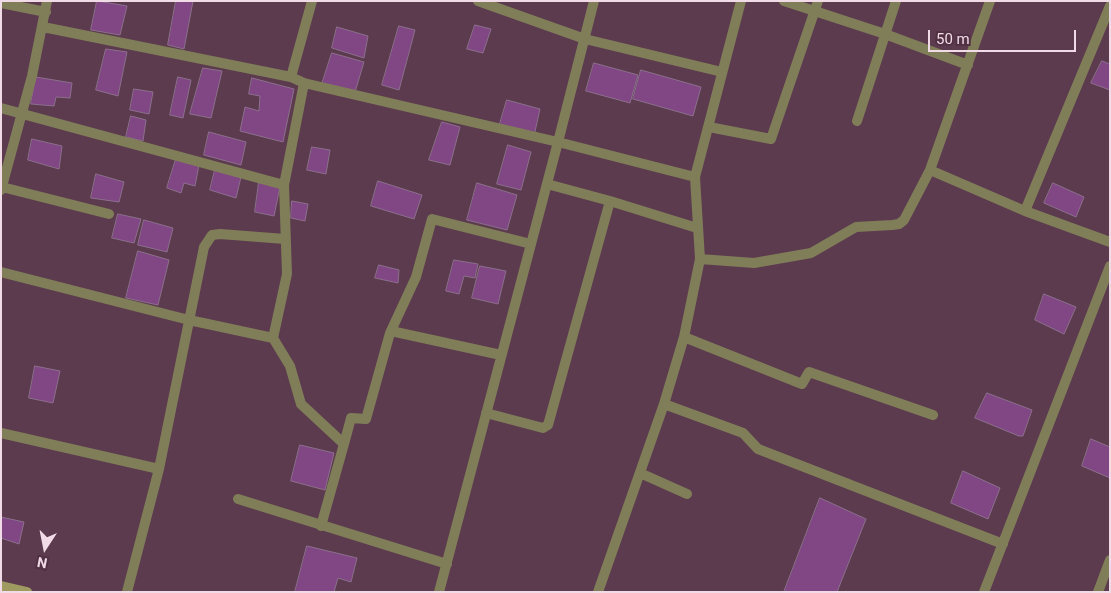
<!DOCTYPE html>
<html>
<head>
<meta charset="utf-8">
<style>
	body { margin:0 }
	#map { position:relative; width:1111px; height:593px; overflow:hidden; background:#5c3b4e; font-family:Roboto,sans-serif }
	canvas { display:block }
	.frame { position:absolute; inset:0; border:2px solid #f0dbe6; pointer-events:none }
	.north { position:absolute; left:20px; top:523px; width:50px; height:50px; -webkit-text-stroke:4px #513143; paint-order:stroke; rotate:191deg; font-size:14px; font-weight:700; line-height:20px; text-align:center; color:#f0dbe6 }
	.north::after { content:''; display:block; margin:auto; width:18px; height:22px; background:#f0dbe6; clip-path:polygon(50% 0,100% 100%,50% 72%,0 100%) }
	.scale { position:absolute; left:928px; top:30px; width:148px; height:22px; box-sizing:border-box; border:2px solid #f0dbe6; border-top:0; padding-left:6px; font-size:15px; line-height:18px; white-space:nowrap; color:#f0dbe6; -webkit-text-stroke:4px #513143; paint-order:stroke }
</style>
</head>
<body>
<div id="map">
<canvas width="1111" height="593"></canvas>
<div class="frame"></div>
<div class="north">N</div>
<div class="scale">50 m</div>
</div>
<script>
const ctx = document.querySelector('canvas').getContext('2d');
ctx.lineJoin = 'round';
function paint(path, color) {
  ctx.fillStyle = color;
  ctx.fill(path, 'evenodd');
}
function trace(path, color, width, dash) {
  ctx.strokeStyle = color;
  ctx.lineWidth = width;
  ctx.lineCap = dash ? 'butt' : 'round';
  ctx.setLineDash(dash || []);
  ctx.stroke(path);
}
const building = new Path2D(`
	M97,1L127,6L120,35L91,30Z
	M176,1H193L184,49L168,45Z
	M475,25L491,29L483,53L467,49Z
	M399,26L415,30L399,90L382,85Z
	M337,27L368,36L364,58L332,48Z
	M106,49L127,52L118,96L96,90Z
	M332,53L364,62L355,92L322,84Z
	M1102,61L1110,64V90L1091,83Z
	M594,63L638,75L630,103L586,91Z
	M203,68L222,71L211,118L190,114Z
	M641,70L701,87L693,116L633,99Z
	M36,77L72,83L70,98L56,97L54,106L31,104Z
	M178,77L191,80L183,118L170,115Z
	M252,78L294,89L283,142L240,131L245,107L259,111L260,96L249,94Z
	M134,89L153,92L149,114L130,110Z
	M507,100L540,109L534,136L499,127Z
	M131,116L146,120L143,141L126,137Z
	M442,122L460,127L450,165L429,160Z
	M209,132L246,142L241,165L204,155Z
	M32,139L62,146L59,169L28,160Z
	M508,145L531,152L521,190L497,184Z
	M312,147L330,150L326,174L307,170Z
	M176,159L199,165L195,186L184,183L181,193L167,188Z
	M215,170L241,177L236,198L210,190Z
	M96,174L124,182L119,202L91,198Z
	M378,181L422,195L414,219L371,206Z
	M259,182L280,187L274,216L255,212Z
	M477,183L517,195L507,230L467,220Z
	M1053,183L1084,197L1076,217L1044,203Z
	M292,201L308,204L305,221L291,218Z
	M118,214L141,219L134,243L112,238Z
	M144,220L173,228L167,252L138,245Z
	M138,251L169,260L158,305L126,298Z
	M454,260L478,264L475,278L464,276L459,294L446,291Z
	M379,265L399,270L398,283L375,278Z
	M480,266L506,271L498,304L472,298Z
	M1044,294L1076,307L1064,334L1035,320Z
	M35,366L60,371L53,403L29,398Z
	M987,393L1032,410L1023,436H1019L975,418Z
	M1091,439L1110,447V478L1082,466Z
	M300,445L334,453L325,490L291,481Z
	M963,471L1000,488L988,519L951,503Z
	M820,498L866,519L837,592H784Z
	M1,517L24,522L19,544L1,538Z
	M307,546L357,558L351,582L338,578L334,592H295Z`);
const minor = new Path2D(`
	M478,1L585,39L722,72
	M784,1L885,34L968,65
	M1,3L46,12
	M43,27L291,77L304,83L558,142L695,177
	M291,77L312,1
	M304,83L284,185L287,274L273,338L290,366L301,404L344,444L321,526
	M1,108L284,185
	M857,121L896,1
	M709,127L771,139L818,1
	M930,170L1025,211L1110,242
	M547,184L610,201L697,228
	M2,187L109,214
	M1,190L32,76L47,1
	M1025,211L1110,6
	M700,259L754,263L811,253L856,227L892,225L899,224L904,220L930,170L990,1
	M1,272L189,320L273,338
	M391,331L501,355
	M684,337L802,384L809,372L933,415
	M664,404L743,433L758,449L1003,544
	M486,413L543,428L548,425L610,201
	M1,433L159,469
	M344,444L351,418L366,419L390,333L416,277L432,219L531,244
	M640,473L687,494
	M238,499L447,564
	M127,592L159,469L204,247L212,235L220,234L285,239
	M439,592L558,142L594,1
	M598,592L664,404L684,337L700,259L695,177L741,1
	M984,592L1110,266
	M1098,592L1110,560`);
const secondary = new Path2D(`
	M1,586L27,592`);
paint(building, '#814684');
trace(building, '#8b708c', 1);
trace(minor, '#807e59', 10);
trace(secondary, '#9f9b60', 10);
</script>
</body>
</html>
